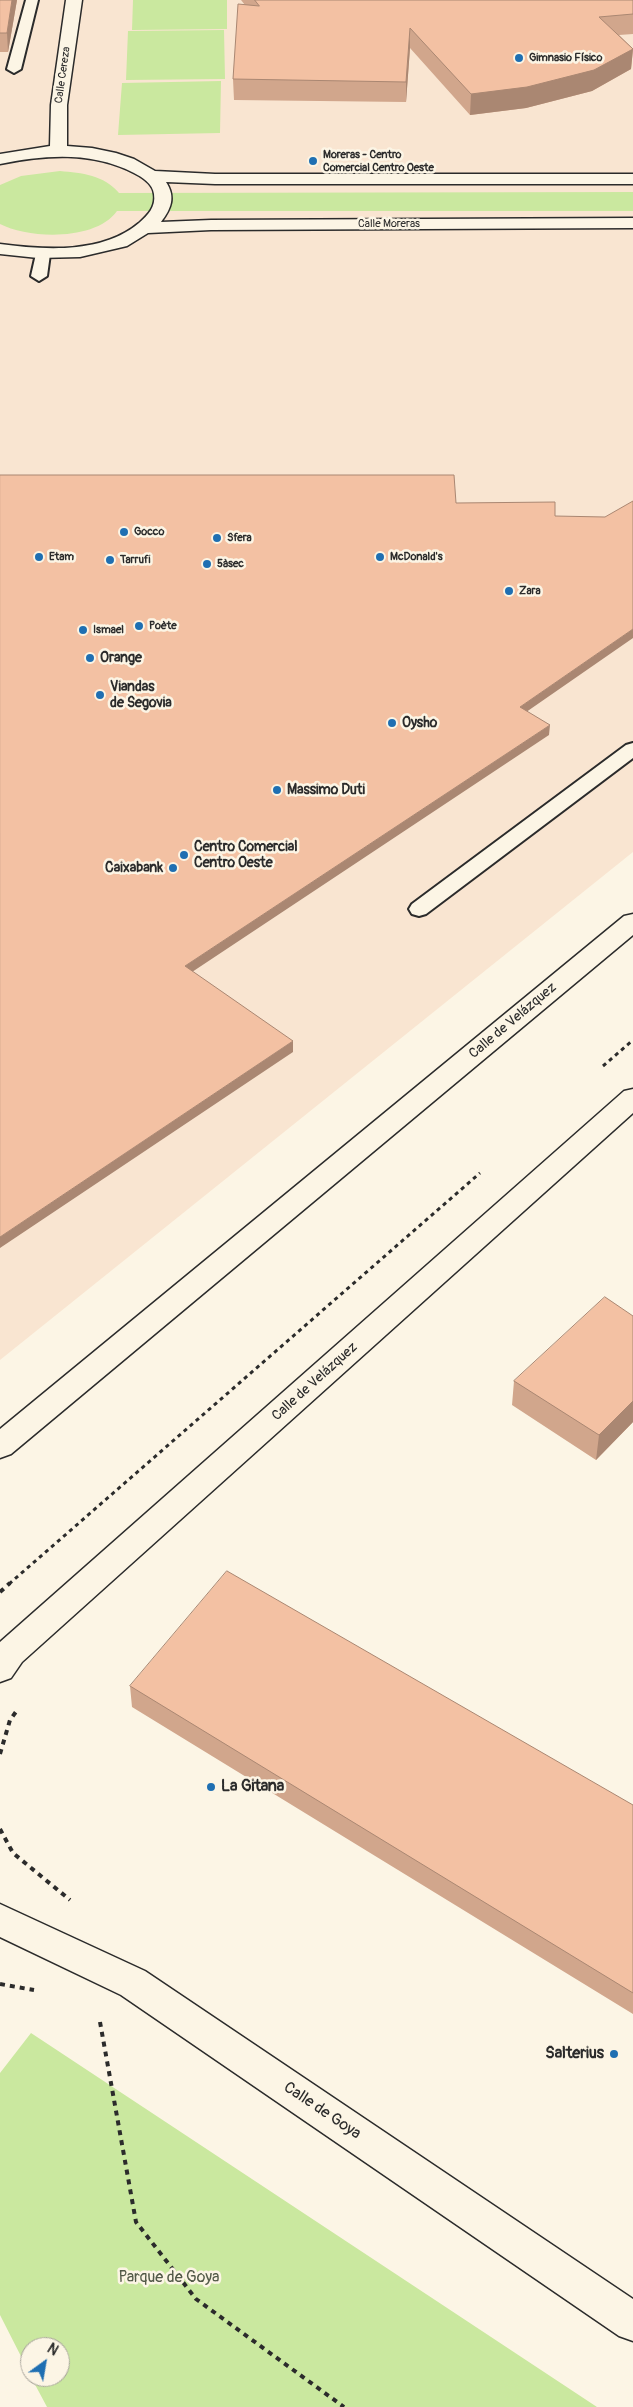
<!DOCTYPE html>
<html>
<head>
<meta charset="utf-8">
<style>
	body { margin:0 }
	#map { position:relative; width:633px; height:2407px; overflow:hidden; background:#fcf5e5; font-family:Pangolin,sans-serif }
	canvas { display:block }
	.north { position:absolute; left:20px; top:2337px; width:50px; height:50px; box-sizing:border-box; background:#fcf5e5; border:1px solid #a8a49b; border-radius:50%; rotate:32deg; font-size:14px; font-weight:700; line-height:20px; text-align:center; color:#2b2b2b }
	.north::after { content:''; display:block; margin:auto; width:18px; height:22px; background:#1f6fb2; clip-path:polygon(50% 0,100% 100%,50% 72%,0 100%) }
</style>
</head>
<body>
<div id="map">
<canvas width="633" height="2407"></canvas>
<div class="north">N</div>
</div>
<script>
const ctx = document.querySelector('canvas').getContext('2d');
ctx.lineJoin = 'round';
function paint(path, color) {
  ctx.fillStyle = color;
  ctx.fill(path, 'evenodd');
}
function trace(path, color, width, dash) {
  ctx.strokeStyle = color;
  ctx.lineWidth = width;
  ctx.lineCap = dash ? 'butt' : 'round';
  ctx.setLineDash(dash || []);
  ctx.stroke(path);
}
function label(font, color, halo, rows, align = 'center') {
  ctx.font = font + ' Pangolin,sans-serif';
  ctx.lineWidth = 5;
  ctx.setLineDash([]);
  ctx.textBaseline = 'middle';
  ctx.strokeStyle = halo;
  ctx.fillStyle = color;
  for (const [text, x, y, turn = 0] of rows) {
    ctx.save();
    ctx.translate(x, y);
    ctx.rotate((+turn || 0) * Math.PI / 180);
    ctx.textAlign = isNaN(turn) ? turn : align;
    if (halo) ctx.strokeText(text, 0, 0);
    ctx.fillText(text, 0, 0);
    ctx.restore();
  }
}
const built = new Path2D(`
	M0,0H633V852L0,1360Z`);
const green = new Path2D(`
	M133,0H227V29L132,30Z
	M224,30L225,79L126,80L128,31Z
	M221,81L220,133L118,135L122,83Z
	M60,171C82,173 104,175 119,193L633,192V211H117C96,241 29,239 0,224V185L21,176Z
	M31,2033L597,2407H47L31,2377H60V2347H30V2374L0,2315V2073Z`);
const pathFar1 = new Path2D(`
	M603,1066L633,1040
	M9,1584L480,1173`);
const path = new Path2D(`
	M0,1592L10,1583
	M0,1754L10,1720L18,1709
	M0,1829L13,1853L70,1900
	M0,1984L34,1990
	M100,2022L136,2222L196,2299L344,2407`);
const service = new Path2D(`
	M26,0H38L21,69L14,73L7,69Z
	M43,250L50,254L47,276L39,281L31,276L36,254Z
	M633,743V758L426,914L419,916L412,914L409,909L412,904L626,745Z`);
const minor = new Path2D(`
	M66,0H82L67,105V146L92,148L116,153L134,159L155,171L215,174H633V184H215L166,182C176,197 171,209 161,222L211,220L633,218V228L211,230L148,233L127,246L80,257L38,258L0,254V244C45,250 102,254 139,223C148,215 156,207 154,194C153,184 142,177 134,173C91,151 45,155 0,164V154L50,146L51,105Z
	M633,914V935L11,1454L0,1458V1429L624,916Z
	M633,1089V1113L22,1662L11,1678L0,1682V1642L624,1091Z
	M0,1904L145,1971L633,2299V2341L619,2336L121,1995L0,1937Z`);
const wall = new Path2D(`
	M0,0H17L8,52H0Z
	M241,0H633V34L619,35L633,49L631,69L592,91L526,108L470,115L410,48L406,102L234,100L233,79L245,5Z
	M633,1316V1422L596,1460L512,1405L514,1381Z
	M130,1686L633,1805V2014L132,1707Z`);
const shadedWall = new Path2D(`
	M12,0H17L8,52L7,33Z
	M410,28V48L406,102V82Z
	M633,49L631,69L592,91L526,108L470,115L471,94Z
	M633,629V638L519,717L520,707Z
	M550,725L549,735L186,976L185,966Z
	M293,1041V1052L0,1248V1237Z
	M633,1401V1422L596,1460L599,1435Z`);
const building = new Path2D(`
	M0,0H12L7,33H0Z
	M255,0H633V14L599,17L633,49L594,70L527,87L471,94L410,28L406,82L233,79L238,4L259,6Z
	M0,475H454L456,503L555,502V516L605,517L633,501V629L520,707L550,725L185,966L293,1041L0,1237Z
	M605,1297L633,1316V1401L599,1435L514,1381Z
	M227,1571L633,1805V1993L130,1686Z`);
const markers = [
	[519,58,5,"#1f6fb2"],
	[313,161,5,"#1f6fb2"],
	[124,532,5,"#1f6fb2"],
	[217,538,5,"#1f6fb2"],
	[39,557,5,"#1f6fb2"],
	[380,557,5,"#1f6fb2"],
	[110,560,5,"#1f6fb2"],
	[207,564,5,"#1f6fb2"],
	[509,591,5,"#1f6fb2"],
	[139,626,5,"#1f6fb2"],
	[83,630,5,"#1f6fb2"],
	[90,658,5,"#1f6fb2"],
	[100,695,5,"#1f6fb2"],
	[392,723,5,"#1f6fb2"],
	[277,790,5,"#1f6fb2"],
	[184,855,5,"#1f6fb2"],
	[173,868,5,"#1f6fb2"],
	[211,1787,5,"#1f6fb2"],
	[614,2054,5,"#1f6fb2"]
];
const farPoinames = [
	["Gimnasio Físico",529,58],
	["Moreras - Centro",323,155],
	["Comercial Centro Oeste",323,168],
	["Gocco",134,532],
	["Sfera",227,538],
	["Etam",49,557],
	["McDonald's",390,557],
	["Tarrufi",120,560],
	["5àsec",217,564],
	["Zara",519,591],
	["Poète",149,626],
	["Ismael",93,630]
];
const farStreetnames = [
	["Calle Cereza",63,75,-82],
	["Calle Moreras",389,224]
];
const poiNames = [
	["Orange",100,658],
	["Viandas",110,687],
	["de Segovia",110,703],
	["Oysho",402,723],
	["Massimo Duti",287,790],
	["Centro Comercial",194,847],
	["Centro Oeste",194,863],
	["Caixabank",163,868,"right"]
];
const streetNames = [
	["Calle de Velázquez",513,1021,-40],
	["Calle de Velázquez",315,1382,-42]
];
const nearPoinames = [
	["La Gitana",221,1787],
	["Salterius",604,2054,"right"]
];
const nearStreetnames = [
	["Calle de Goya",322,2111,34]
];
const nearParknames = [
	["Parque de Goya",169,2278]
];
paint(built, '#f9e5d1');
paint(green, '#cae89f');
trace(service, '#2b2b2b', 4);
trace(minor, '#2b2b2b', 3);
trace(pathFar1, '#2b2b2b', 3, [4, 4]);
trace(path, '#2b2b2b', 4, [5, 5]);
paint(service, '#fcf5e5');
paint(minor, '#fcf5e5');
paint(wall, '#d1a68c');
paint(shadedWall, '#aa8772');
paint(building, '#f3c1a3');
trace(building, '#aa8772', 1);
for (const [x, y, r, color] of markers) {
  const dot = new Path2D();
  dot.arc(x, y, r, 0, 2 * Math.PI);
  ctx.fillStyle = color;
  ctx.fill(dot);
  trace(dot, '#fcf5e5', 2);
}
label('bold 11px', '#2b2b2b', '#fcf5e5', farPoinames, 'left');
label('11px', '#2b2b2b', '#fcf5e5', farStreetnames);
label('bold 14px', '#2b2b2b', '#fcf5e5', poiNames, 'left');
label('14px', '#2b2b2b', '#fcf5e5', streetNames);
label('bold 16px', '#2b2b2b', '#fcf5e5', nearPoinames, 'left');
label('16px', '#2b2b2b', '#fcf5e5', nearStreetnames);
label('16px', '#535a48', '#fcf5e5', nearParknames);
</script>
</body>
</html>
